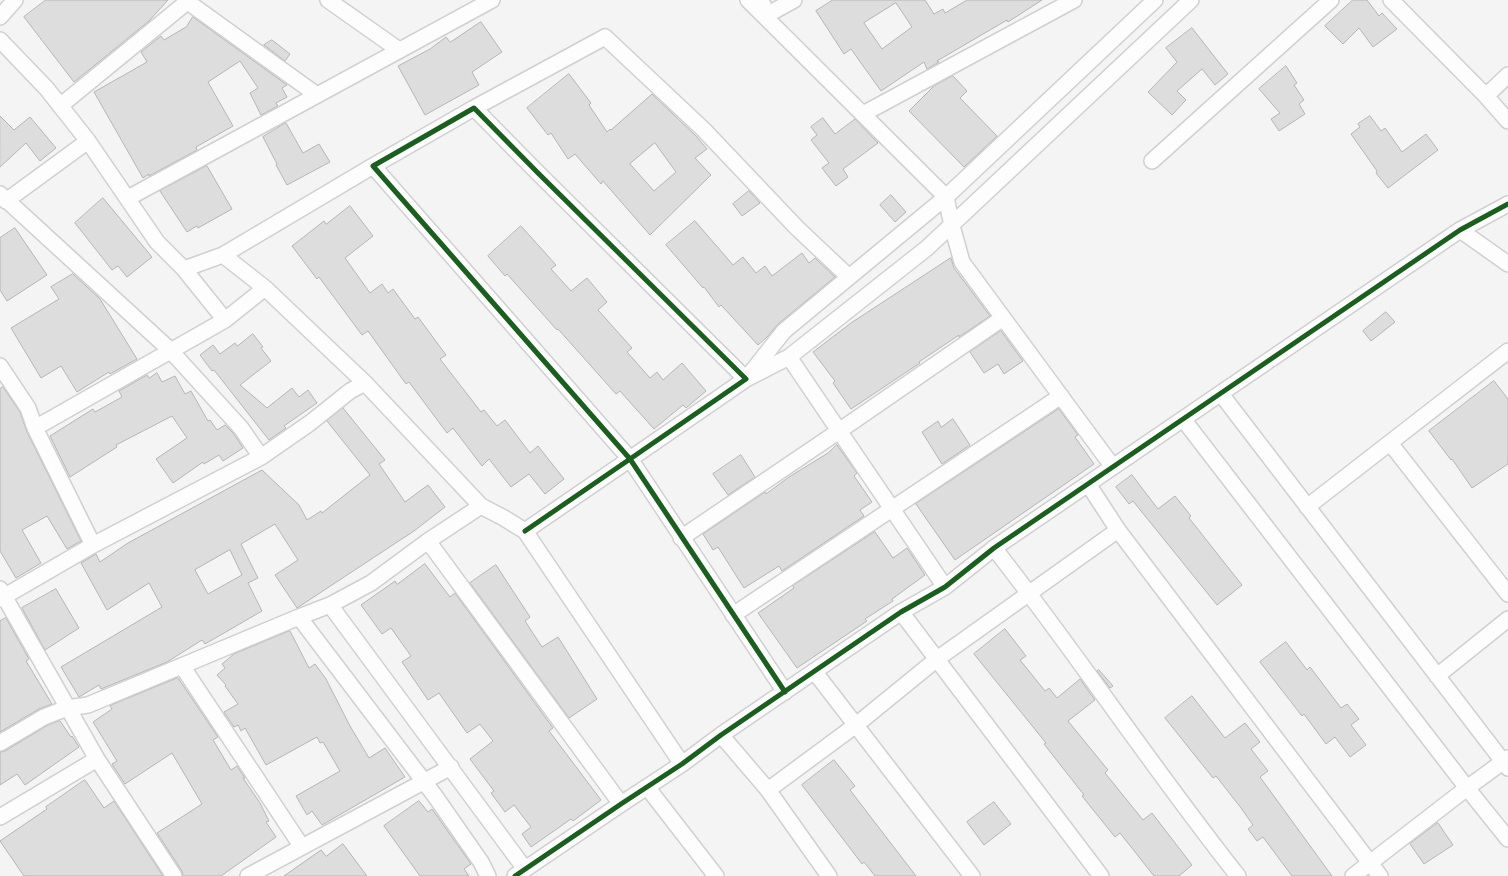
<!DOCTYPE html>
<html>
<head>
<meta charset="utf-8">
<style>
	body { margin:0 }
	canvas { display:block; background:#f4f4f5 }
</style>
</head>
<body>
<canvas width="1508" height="876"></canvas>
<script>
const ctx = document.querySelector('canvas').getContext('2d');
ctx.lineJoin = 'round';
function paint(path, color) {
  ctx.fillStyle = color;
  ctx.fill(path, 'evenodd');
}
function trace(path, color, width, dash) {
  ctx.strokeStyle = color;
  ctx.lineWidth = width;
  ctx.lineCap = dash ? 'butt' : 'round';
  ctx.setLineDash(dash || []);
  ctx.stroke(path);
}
const building = new Path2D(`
	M46,0H168L149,21L74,82L24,17Z
	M833,0H925L934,14L943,9L945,13L967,0H1042L1008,22L1007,20L937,61L939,62L927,69L924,62L881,91L851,49L844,54L816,11ZM896,3L912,27L882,49L864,23Z
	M1353,0H1367L1379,16L1382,13L1397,29L1373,47L1359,28L1343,44L1325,26Z
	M193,17L287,85L282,88L287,97L276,103L278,106L261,115L250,93L258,88L240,61L208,82L233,126L196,147L197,150L149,176V174L143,178L94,92L147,62L141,52L161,36L164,40L186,27Z
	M481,22L502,52L472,72L479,85L425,115L398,66L430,49L446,37L450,42Z
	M1192,28L1228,74L1215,85L1202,69L1177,91L1186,100L1172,115L1148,92L1177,62L1166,48Z
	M272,40L290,54L285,61L264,45Z
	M1286,66L1297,83L1294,85L1304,100L1299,104L1305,114L1279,131L1271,119L1280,113L1259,89Z
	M569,74L591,103L589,105L607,132L610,129L611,130L652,94L696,136L707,149L695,158L711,175L650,235L603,181L601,184L575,154L568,159L551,133L548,135L527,108ZM655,143L676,172L654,191L630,164Z
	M953,76L967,91L960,98L997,136L964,167L909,111L934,86Z
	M0,116L14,130L30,117L56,148L40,161L26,143L0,167Z
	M1370,116L1381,131L1385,128L1402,152L1426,134L1438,150L1388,188L1376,173L1377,171L1351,134L1360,127L1358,124Z
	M823,118L835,134L855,119L878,143L843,169L848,177L836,186L822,168L829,163L811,140L817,135L811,127Z
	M286,123L303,153L319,144L330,162L287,185L276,165L277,164L263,137Z
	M207,166L232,209L198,228L197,226L187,232L160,191Z
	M749,191L760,203L742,216L733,204Z
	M891,195L906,212L895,222L880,205Z
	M103,198L152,257L127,277L118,266L112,270L75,223Z
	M350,206L373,236L345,258L370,293L382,284L388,293L393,289L415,319L418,317L446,355L440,359L481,412L484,410L497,426L505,420L530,453L538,446L564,479L545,494L529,474L511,487L489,459L482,466L453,428L447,433L409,382L406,384L368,331L362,335L319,277L317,279L292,246L324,221L326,224Z
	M695,221L733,265L743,257L756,273L765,266L772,276L802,253L809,263L815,258L835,277L778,324L767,337L758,345L721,305L719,307L704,287L703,288L666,245Z
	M521,226L556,265L551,269L571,291L587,278L607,302L598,310L632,348L627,352L650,378L657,372L663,380L682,363L706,391L686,408L683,405L654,429L620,391L616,394L558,329L557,330L507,274L505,276L488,256Z
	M15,228L47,275L7,301L0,290V238Z
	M951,258L954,268L990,316L959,337V335L919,362L920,363L851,409L833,383L835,381L813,352L851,323Z
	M73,274L100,299L137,359L110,374L109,372L77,392L61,366L41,378L11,328L59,299L51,287Z
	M1386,312L1395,322L1371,341L1363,331Z
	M1001,331L1023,361L1004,374L998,364L984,373L970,352Z
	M253,334L263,347L261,348L271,361L240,385L267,408L292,388L299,397L308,390L317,403L284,426L286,428L269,440L214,370L212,371L200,355L213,345L220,354L235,343L237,346Z
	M157,373L162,382L175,376L185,394L191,391L208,421L210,420L217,430L225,425L234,434L243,448L223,461L219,455L204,464L203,462L173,483L156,459L187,438L172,416L116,445L117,447L70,477L50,436L93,409L95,412L122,397L119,391L147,375L149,378Z
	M1494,381L1508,399V464L1472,488L1452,459L1451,460L1429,431Z
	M3,387L20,412L27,432L81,541L67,549L47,516L22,530L41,563L16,578L0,551V389Z
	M343,408L385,460L379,464L405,502L428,485L445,507L414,531L297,608L275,575L298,560L275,524L241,544L258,578L248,583L262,611L205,644L202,640L167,662L101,689L99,685L79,697L61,667L162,607L149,583L107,610L81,563L96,554L100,562L128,543L262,470L299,505L307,520L321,511L322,513L370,475L327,421ZM230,550L242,575L208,594L195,570Z
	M1059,409L1078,435L1075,437L1094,464L955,560L916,504Z
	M953,419L970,445L942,464L922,432L938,421L941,427Z
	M837,445L857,473L854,476L872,502L860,510L864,516L782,571L779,566L744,588L718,547L713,550L703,534L765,492L766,494L789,477L828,453Z
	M741,455L755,477L728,495L713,474Z
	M1132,475L1158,509L1175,496L1191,516L1189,518L1242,585L1217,605L1133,501L1129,504L1116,487Z
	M875,532L893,558L907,548L925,575L892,599L893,601L865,619L867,621L797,668L758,613L794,588L793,586Z
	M425,564L450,597L455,593L553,728L549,731L601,800L573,821L571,819L531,847L522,834L531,827L514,805L505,812L491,793L494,791L470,759L493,741L480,724L467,733L439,693L428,700L402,662L411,656L391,628L382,634L361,605L395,581L397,584Z
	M496,565L530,617L525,621L542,647L558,637L597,699L569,718L470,583Z
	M56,589L79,628L45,650L22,608Z
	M6,618L29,659L26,661L52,704L39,709L0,732V621Z
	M1005,629L1026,656L1020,660L1045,691L1049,688L1057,698L1080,679L1095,700L1068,721L1108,770L1105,773L1143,820L1152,813L1192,865L1179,876H1154L1120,833L1115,837L1082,796L1084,795L1044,744L1046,743L974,654Z
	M290,631L309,668L315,664L326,679L350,726L369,758L385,748L405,777L322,825L312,811L307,815L296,796L340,771L323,742L320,743L317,737L266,765L245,728L241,731L238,725L234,727L224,712L238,704L225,686L226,685L217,675L225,668L222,664L234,654Z
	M1286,642L1307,670L1310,667L1341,708L1347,704L1359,719L1351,725L1366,745L1350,757L1335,737L1326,744L1304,714L1302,716L1260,662Z
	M1099,670L1113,686L1110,688L1097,671Z
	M178,678L218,737L213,740L231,770L237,766L245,778H243L260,803L269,821L266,822L276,837L221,876H183L182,871L157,833L202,804L172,753L125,784L112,764L117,761L93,722L112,709L110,706Z
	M1192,696L1225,738L1245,723L1260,742L1251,749L1268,771L1260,777L1332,876H1292L1263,837L1257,841L1248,829L1253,825L1241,808L1216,776L1213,778L1165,718Z
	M60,721L71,737L72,736L79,747L25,785L17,774L0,785V752L5,751L48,725Z
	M834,760L855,786L850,790L916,876H875L864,862L862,864L802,785Z
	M85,780L104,808L114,801L163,876H24L0,841L47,809L46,807Z
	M419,801L428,812L432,809L471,864L464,869L469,876H420L384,826Z
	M994,802L1011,824L984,845L967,822Z
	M1438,823L1453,845L1424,864L1410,844Z
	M343,844L367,876H284L321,850L326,856Z`);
const street = new Path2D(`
	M185,0L317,95
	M328,0L399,50
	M748,0L946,197L952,226L962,262L1113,467
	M1391,0L1486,96
	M764,6L765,16L794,0
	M0,17L15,0
	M0,40L47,89L88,141L157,242L184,269L223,255L373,166
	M1508,75L1486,96L1508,121
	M60,106L187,2
	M474,108L605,37L703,129L797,228L849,277
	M863,114L1074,0
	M1152,161L1331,0
	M0,194L170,350L241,428L261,457
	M128,198L492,0
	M6,201L88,141
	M1460,230L1508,264
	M223,255L265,288
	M184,269L225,320
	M789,357L945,587
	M0,366L28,408L35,428L93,545
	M750,374L784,331L946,197L1155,0
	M746,379L789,357L927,248L1191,0
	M1221,394L1508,768
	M1183,419L1467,788L1508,839
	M35,428L225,320L265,288L365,383L481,506L504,518L525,531L682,764
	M1390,443L1508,594
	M1088,484L1118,530L1380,876
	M1307,507L1508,351
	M525,531L630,459L373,166L474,108L538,173L746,379L630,459L785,692
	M681,538L839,431L1003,318
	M428,541L621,804
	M994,548C1078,655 1153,769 1238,876
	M0,589L97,759L174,876
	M0,599L93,545L261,457L310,423L350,391L365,383
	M330,605L525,869
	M901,612L1101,876
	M733,615L1061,396
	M299,617L435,796L481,862L488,876
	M182,666L302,847
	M814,671L972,876
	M1437,676L1508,619
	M721,735L768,790L856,725L937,659L1118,530
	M0,743L44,717L67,708L88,705L299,617L330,605L371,583L428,541L481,506
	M647,787L716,876
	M768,790L829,876
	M0,817L97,759
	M248,876L451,767
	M515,876L621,804L682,764L721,735L901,612L945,587L994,548L1460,230L1508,204
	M1353,876L1467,788L1508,758`);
const cycleway = new Path2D(`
	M525,531L630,459L373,166L474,108L538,173L746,379L630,459L785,692
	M515,876L621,804L682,764L721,735L901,612L945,587L994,548L1460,230L1508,204`);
paint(building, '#ddddde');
trace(building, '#b5b5b6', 1);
trace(street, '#d0d0d1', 18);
trace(street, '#fdfdfe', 15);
trace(cycleway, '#1b5e20', 5);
</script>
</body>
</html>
